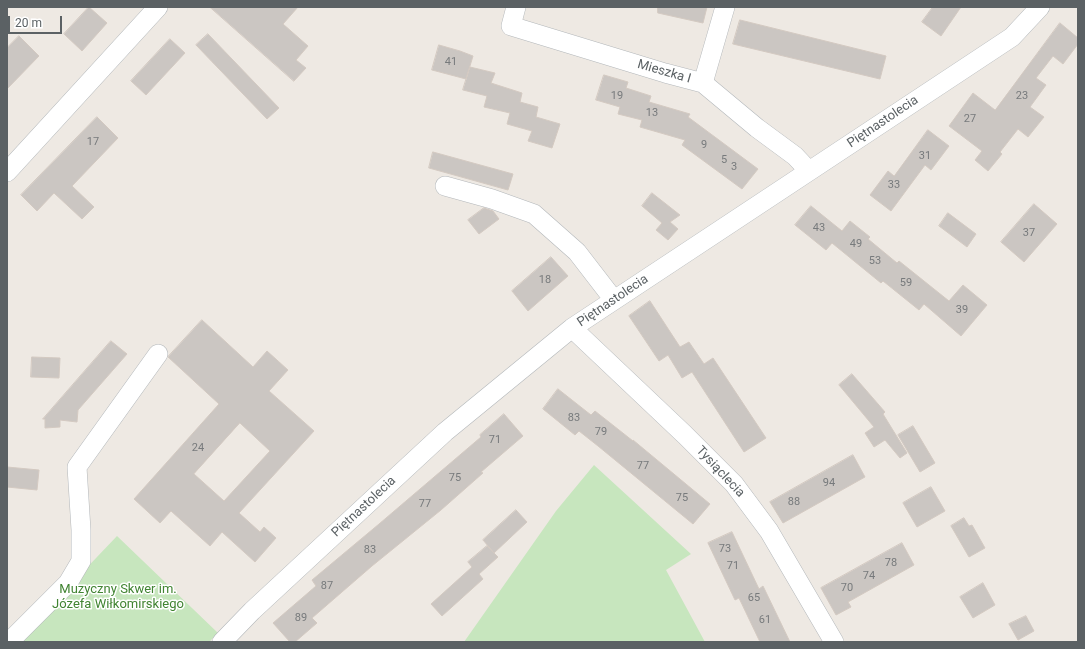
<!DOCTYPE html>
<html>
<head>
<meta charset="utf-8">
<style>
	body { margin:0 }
	#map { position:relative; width:1085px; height:649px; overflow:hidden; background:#eee9e3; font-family:Roboto,sans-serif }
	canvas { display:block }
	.frame { position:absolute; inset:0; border:8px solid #5b6164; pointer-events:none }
	.scale { position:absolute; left:8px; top:16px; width:54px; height:18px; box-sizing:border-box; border:2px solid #5b6164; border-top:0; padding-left:5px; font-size:12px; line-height:14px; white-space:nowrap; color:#5b6164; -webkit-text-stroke:3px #fff; paint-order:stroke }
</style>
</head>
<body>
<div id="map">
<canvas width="1085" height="649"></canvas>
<div class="frame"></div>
<div class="scale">20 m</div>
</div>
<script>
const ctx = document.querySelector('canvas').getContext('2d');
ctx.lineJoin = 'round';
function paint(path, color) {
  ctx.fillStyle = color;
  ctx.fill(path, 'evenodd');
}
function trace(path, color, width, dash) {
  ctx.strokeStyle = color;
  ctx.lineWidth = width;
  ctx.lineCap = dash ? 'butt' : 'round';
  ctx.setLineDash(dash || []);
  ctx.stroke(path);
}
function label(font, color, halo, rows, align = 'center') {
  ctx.font = font + ' Roboto,sans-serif';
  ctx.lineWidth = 3;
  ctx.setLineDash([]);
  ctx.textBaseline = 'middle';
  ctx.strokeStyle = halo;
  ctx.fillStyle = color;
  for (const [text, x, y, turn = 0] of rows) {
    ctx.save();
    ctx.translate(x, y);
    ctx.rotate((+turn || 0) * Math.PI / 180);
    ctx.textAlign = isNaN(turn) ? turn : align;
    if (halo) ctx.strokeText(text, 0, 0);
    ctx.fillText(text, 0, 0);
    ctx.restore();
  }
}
const green = new Path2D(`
	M594,465L691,554L666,570L705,642H464L556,511Z
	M117,536L218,633L209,642H16Z`);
const building = new Path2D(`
	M89,7L107,23L82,51L64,34Z
	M210,7H298L283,24L308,46L296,60L306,68L294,81Z
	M658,7H707L703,23L658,13Z
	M933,7H961L941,36L922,22Z
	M740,20L886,56L880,79L733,44Z
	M1060,23L1078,38V44L1063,64L1053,56L1036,78L1046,85L1030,107L1044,117L1028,137L1018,129L1000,152L1002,154L988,171L975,160L982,151L949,126L973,93L995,110Z
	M208,34L279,108L267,119L196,45Z
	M19,36L39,56L7,89V48Z
	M170,39L185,53L146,95L131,81Z
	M439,45L460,51L473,56L466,79L432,70Z
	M470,67L495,73L491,83L522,93L520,102L538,107L536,117L560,124L552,148L528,141L532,131L507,124L510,113L484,107L487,96L463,90Z
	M604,75L628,82L626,88L651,96L649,102L690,114L688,117L758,169L742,189L682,145L685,140L640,127L642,120L618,114L620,107L596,100Z
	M97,117L118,138L72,186L94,207L82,219L54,193L37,211L21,195Z
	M928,130L949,146L931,170L925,165L891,211L870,195L888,171L894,176Z
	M433,152L513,174L508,190L429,168Z
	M652,193L680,215L670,222L678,229L668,240L656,230L662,223L642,206Z
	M1034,204L1057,224L1024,262L1001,242Z
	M811,206L842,231L850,221L870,237L868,239L897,263L899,261L949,301L963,285L987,305L961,336L924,304L919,310L883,281L881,283L832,243L826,250L795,225Z
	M484,208L493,211L499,219L479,234L468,220Z
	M948,213L976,234L967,247L939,226Z
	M551,257L568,276L528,311L512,291Z
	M650,301L680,347L689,342L704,364L713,358L766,438L744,452L692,372L682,378L668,355L659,361L629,316Z
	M202,320L253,367L267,351L288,370L269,391L314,431L239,513L260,532L264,527L276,538L255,562L222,532L210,546L171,511L160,523L134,499L219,404L168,357ZM240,423L270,451L224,501L194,474Z
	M111,341L127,354L78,410L77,422L60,420V427L45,428V419H43Z
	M32,357L60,358L59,378L31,377Z
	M852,374L885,412L883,414L907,453L900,458L885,440L874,447L865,433L874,427L839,385Z
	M558,389L591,415L595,411L633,441V440L710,504L693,524L598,446L579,431L575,435L543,409Z
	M504,414L523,436L481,472L483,473L441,510L372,566L312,618L317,623L295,642H290L273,623L316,586L312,580L379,524L481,437L480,435Z
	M913,426L935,463L920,472L898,435Z
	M853,455L865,477L783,523L770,502Z
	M7,467L39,470L37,490L7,487Z
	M931,487L945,511L917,527L903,503Z
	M516,510L527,522L494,553L483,540Z
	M964,518L969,526L972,525L985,548L969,557L951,526Z
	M732,532L759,589L763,586L790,642H760L739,598L735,600L708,543Z
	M902,543L914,565L848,602L851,607L836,615L821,588Z
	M487,546L498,557L479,574L483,579L442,616L431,604L472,567L468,562Z
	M983,583L995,605L973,618L960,597Z
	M1026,616L1034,631L1018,640L1009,624Z`);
const minor = new Path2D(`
	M516,7L511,26L665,73L703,83L757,128L795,156L809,171
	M703,83L725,7
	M7,172L158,7
	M445,186L492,199L534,214L577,252L614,300
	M572,328L685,435L734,484L769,531L834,642
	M9,642L68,583L81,561V530L77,467L158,354
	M222,642L252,611L445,432L572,328L1012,37L1040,7`);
const numberNames = [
	["41",451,62],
	["19",617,96],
	["23",1022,96],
	["13",652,113],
	["27",970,119],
	["17",93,142],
	["9",704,145],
	["31",925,156],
	["5",724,160],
	["3",734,167],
	["33",894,185],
	["43",819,228],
	["37",1029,233],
	["49",856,244],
	["53",875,261],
	["18",545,280],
	["59",906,283],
	["39",962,310],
	["83",574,418],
	["79",601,432],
	["71",495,440],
	["24",198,448],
	["77",643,466],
	["75",455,478],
	["94",829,483],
	["75",682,498],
	["88",794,502],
	["77",425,504],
	["73",725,549],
	["83",370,550],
	["78",891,563],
	["71",733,566],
	["74",869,576],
	["87",327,586],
	["70",847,588],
	["65",754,598],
	["89",301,618],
	["61",765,620]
];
const streetNames = [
	["Mieszka I",664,72,16],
	["Piętnastolecia",883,122,-34],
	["Piętnastolecia",613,301,-34],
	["Tysiąclecia",720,472,47],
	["Piętnastolecia",364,507,-43]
];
const parkNames = [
	["Muzyczny Skwer im.",118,590],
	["Józefa Wiłkomirskiego",118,605]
];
paint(green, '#c7e6be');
paint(building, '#cbc6c2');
trace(building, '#d3c9c1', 1);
trace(minor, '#b3b7ba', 20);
trace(minor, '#fff', 19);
label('11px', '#777a7c', null, numberNames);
label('13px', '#5b6164', '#fff', streetNames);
label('13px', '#418432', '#fff', parkNames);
</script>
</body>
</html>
